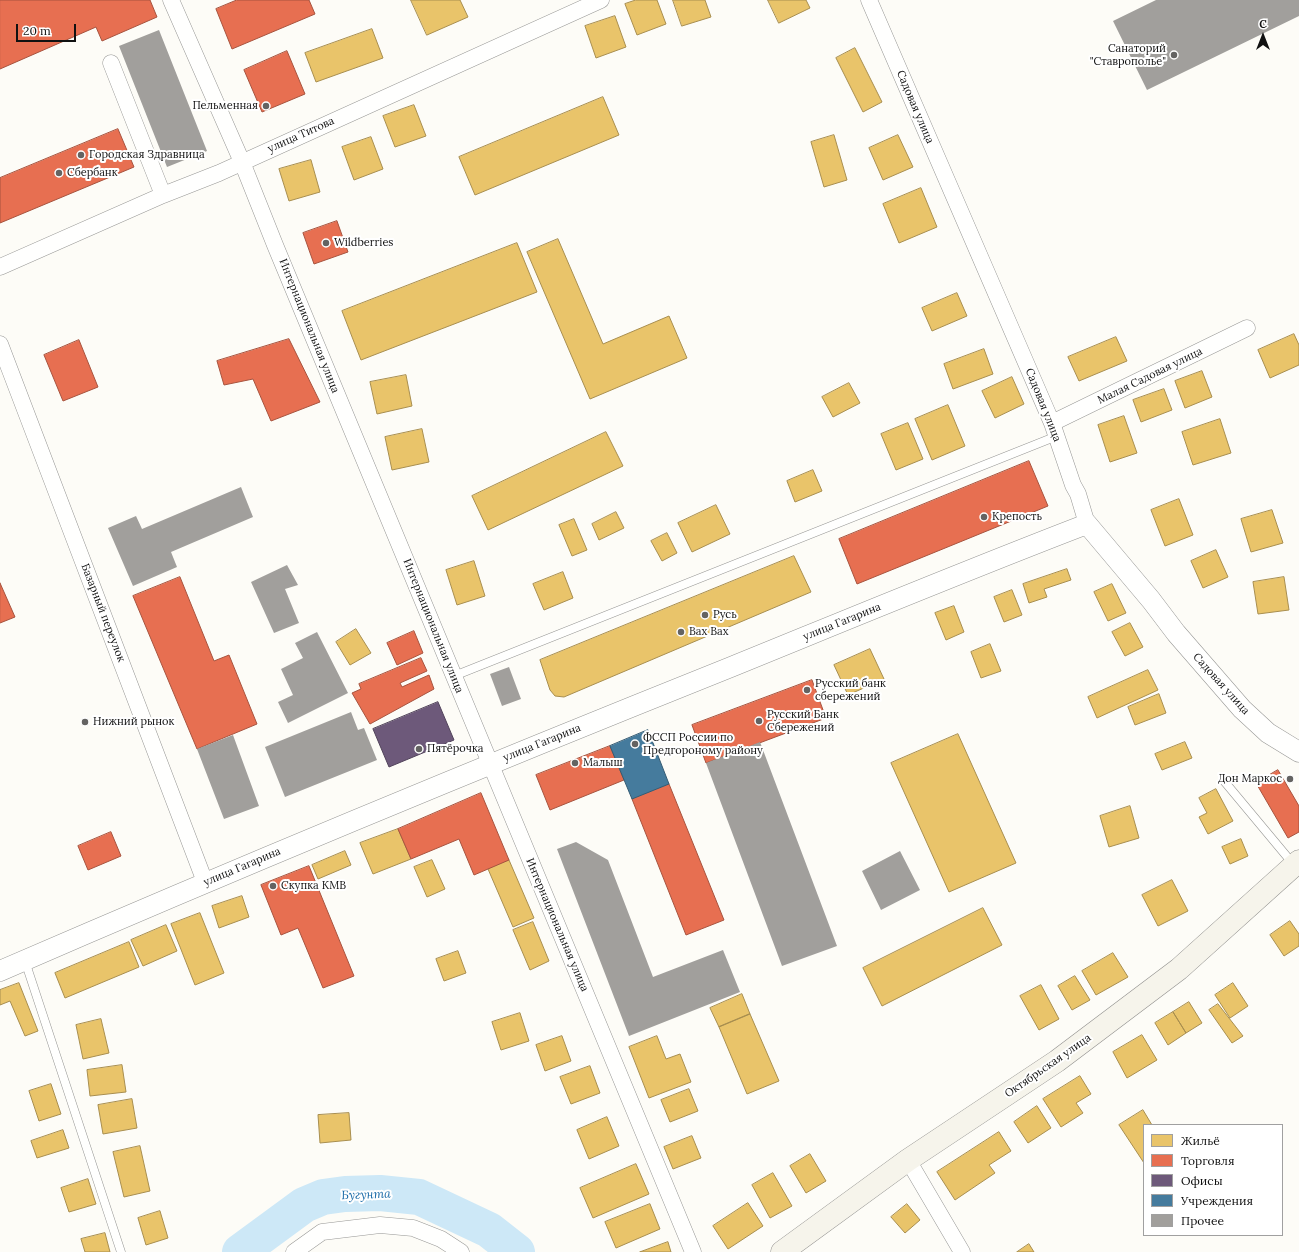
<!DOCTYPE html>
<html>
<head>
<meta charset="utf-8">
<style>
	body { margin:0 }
	#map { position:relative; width:1299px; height:1252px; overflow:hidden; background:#fdfcf7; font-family:Lora,serif }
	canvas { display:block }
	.legend { position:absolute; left:1143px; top:1124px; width:140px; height:112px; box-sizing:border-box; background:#fff; border:1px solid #a0a0a0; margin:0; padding:5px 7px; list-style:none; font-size:12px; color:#111 }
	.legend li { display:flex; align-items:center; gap:8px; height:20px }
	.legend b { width:20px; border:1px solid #a0a0a0 }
	.north { position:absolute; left:1243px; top:16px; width:40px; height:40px; -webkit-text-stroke:3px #fff; paint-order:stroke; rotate:0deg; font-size:11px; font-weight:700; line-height:16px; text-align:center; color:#111 }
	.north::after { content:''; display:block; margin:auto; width:14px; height:18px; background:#111; clip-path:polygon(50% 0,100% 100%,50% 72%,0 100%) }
	.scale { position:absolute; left:16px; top:24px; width:60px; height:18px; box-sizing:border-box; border:2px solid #111; border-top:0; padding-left:5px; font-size:12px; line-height:14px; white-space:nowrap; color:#111; -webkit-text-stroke:3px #fff; paint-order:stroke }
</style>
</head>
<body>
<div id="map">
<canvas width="1299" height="1252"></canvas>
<ul class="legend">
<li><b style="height:11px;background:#e9c46a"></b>Жильё</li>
<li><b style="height:11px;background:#e76f51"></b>Торговля</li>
<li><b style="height:11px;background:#6d597a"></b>Офисы</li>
<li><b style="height:11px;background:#457b9d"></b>Учреждения</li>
<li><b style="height:11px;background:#a19f9c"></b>Прочее</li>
</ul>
<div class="north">С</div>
<div class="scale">20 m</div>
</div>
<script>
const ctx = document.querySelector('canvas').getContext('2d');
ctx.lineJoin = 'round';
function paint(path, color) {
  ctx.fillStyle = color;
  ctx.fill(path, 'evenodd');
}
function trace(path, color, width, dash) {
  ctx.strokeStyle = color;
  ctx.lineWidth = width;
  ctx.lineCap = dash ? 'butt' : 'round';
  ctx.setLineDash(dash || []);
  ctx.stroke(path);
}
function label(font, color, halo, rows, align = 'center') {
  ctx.font = font + ' Lora,serif';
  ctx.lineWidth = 4;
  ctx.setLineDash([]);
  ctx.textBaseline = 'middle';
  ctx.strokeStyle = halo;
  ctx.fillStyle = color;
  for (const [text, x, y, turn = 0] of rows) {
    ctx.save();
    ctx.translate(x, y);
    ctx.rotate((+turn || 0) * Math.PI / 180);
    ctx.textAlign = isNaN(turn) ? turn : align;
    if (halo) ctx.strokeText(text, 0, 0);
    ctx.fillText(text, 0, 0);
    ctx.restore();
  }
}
const homes = new Path2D(`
	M411,0H460L468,17L427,35Z
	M636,0H657L666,24L637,35L625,4Z
	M673,0H705L711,17L682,26Z
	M768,0H806L810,8L779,23Z
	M615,16L626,47L596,58L585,26Z
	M372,29L383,58L316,82L305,53Z
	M855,48L882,102L863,112L836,58Z
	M603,97L619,135L475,195L459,157Z
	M414,105L426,136L395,147L383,116Z
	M834,135L847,180L824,187L811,142Z
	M898,135L913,167L883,180L869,148Z
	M371,137L383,169L354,180L342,147Z
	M311,160L320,192L289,201L279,169Z
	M921,188L937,227L899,243L883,204Z
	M558,239L603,344L669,316L687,358L590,399L527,252Z
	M517,243L537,292L361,360L342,311Z
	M957,293L967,316L932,331L922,308Z
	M1294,334L1299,345V365L1270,378L1258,350Z
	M1116,337L1127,361L1079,381L1068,357Z
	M984,349L993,374L953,389L944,364Z
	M1202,371L1212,397L1185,408L1175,381Z
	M406,375L412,406L377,414L370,382Z
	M1012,377L1024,404L995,418L982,391Z
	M849,383L860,403L833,417L822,397Z
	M1164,389L1172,410L1141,422L1133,400Z
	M948,405L965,446L932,460L915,419Z
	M1124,416L1137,453L1110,462L1098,425Z
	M1220,419L1231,453L1193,465L1182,432Z
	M908,423L923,459L896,470L881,434Z
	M422,429L429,462L392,470L385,437Z
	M606,432L623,466L488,530L472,496Z
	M813,470L822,491L795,502L787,481Z
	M1179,499L1193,535L1165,546L1151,510Z
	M716,505L730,534L692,552L678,523Z
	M1272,510L1283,543L1251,552L1241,519Z
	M616,512L624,528L599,540L592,524Z
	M574,519L587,550L572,556L559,525Z
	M667,533L677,553L662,561L651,541Z
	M1216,550L1228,577L1203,588L1191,561Z
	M794,556L811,592L564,697L555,696L550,690L540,660Z
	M474,561L485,596L457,605L446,570Z
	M1067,569L1071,580L1044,589L1047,597L1029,603L1023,584Z
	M563,572L573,598L544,610L533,584Z
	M1284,577L1289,610L1258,614L1253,582Z
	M1112,584L1126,613L1108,621L1094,592Z
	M1012,590L1022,615L1004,622L994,597Z
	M954,606L964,632L946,640L935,613Z
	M1130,623L1143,647L1125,656L1112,632Z
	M356,629L371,653L350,665L336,642Z
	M990,644L1001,671L981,678L971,652Z
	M870,649L884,679L848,695L834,665Z
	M1148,670L1158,690L1097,718L1088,697Z
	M1159,694L1166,713L1135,725L1128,707Z
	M958,734L1016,863L949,892L891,763Z
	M1185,742L1192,758L1162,770L1155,754Z
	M1216,789L1233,821L1208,834L1199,817L1207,813L1199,798Z
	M1130,806L1139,838L1109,847L1100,816Z
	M398,829L411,859L373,874L360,843Z
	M1241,839L1248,856L1230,864L1222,847Z
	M345,851L351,865L318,879L312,865Z
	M432,860L445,889L427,897L414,867Z
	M509,860L534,918L513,927L488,869Z
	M1172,880L1188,911L1158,926L1142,895Z
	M242,896L249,917L219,928L212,906Z
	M983,908L1002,945L882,1006L863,968Z
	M200,913L224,973L195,985L171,924Z
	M1290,921L1299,934V946L1284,956L1270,935Z
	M533,922L549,961L530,970L513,930Z
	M166,925L177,951L143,966L131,940Z
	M129,942L139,967L65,998L55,973Z
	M458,951L466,973L444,981L436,959Z
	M1113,953L1128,977L1096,995L1082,971Z
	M1075,976L1090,1000L1072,1010L1058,986Z
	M19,983L38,1031L25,1036L10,1001L0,1005V990Z
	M1233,983L1248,1006L1230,1018L1215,995Z
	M1041,985L1059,1019L1039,1030L1020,996Z
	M742,994L750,1014L719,1027L710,1008Z
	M1189,1002L1202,1023L1186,1033L1173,1012Z
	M1218,1004L1243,1036L1232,1043L1209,1010Z
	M1173,1012L1186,1033L1168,1045L1155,1023Z
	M520,1013L529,1041L501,1050L492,1022Z
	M750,1014L779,1081L747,1094L719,1027Z
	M101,1019L109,1053L83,1059L76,1025Z
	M1142,1035L1157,1060L1127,1078L1113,1052Z
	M562,1036L571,1061L545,1071L536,1045Z
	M657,1036L666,1059L680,1054L691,1082L649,1098L629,1047Z
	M122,1065L126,1092L90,1096L87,1070Z
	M590,1066L600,1093L571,1104L560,1077Z
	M1080,1076L1091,1094L1076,1103L1083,1113L1061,1127L1043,1099Z
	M51,1084L61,1114L39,1121L29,1091Z
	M689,1089L698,1111L670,1122L661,1100Z
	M132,1099L137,1128L103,1134L98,1105Z
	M1037,1106L1051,1128L1028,1143L1014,1122Z
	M1143,1110L1152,1125H1144V1163L1119,1125Z
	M349,1113L351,1140L320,1143L318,1115Z
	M607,1117L619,1146L589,1159L577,1130Z
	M63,1130L69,1148L37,1158L31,1141Z
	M999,1132L1011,1151L989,1165L995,1173L955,1200L937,1172Z
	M692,1136L701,1158L673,1169L664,1147Z
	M140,1146L150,1191L124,1197L113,1152Z
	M810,1154L826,1181L806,1193L790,1166Z
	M636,1164L649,1194L593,1218L580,1188Z
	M773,1173L792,1206L770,1218L752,1185Z
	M88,1179L96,1204L69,1212L61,1188Z
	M748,1203L763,1226L728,1249L713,1226Z
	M650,1204L660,1229L616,1248L605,1222Z
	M907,1204L920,1220L905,1233L891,1217Z
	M160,1211L168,1238L146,1245L138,1218Z
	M105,1233L110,1252H85L81,1239Z
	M668,1242L671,1252H640Z
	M1029,1244L1034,1252H1017Z`);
const shops = new Path2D(`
	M0,0H150L157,17L102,41L96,27L0,69Z
	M237,0H309L315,14L232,49L216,9Z
	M287,51L305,94L262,112L244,70Z
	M118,129L134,167L0,223V178Z
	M337,221L348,252L314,264L303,233Z
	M289,339L320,402L271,421L253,379L224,385L217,361Z
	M79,340L98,387L63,401L44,355Z
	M1029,461L1048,506L857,584L839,539Z
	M180,577L214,661L229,655L257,724L197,749L133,596Z
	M0,583L15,617L0,623Z
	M414,631L423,653L397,665L387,643Z
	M421,658L427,671L400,683L402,687L429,675L434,689L370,724L352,693L361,689L359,684Z
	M812,680L826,718L706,763L692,725Z
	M610,746L624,780L550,810L536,775Z
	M1278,770L1299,806V832L1288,838L1256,783Z
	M669,784L724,920L686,935L632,799Z
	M481,793L509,860L474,875L459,839L411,859L398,829Z
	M111,832L121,856L88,870L78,846Z
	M309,866L354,976L323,988L298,928L281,935L261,885Z`);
const offices = new Path2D(`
	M438,702L454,740L389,767L373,729Z`);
const public = new Path2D(`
	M648,730L669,784L632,799L610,746Z`);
const river = new Path2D(`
	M240,1252L304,1205L323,1197L345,1194L380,1193L419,1197L489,1230L517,1252`);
const building = new Path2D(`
	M1156,0H1299V16L1147,90L1113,21Z
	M159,30L207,151L167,167L119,46Z
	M241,487L253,517L171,552L177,567L133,586L108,528L136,516L142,529Z
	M287,565L298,585L285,589L299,623L274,633L251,582Z
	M317,632L348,693L288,723L278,702L293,695L281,669L303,658L295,643Z
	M509,667L521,699L502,706L490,674Z
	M351,712L358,730L364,728L377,760L285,797L265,747Z
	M233,735L259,806L224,819L197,749Z
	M760,742L837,946L782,966L706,763Z
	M576,842L608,860L653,977L723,950L740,992L629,1036L557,849Z
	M900,851L920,890L881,910L862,871Z`);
const service = new Path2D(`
	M454,676L1057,436
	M1224,781L1294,865
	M25,961L121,1252`);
const minor = new Path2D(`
	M171,0L242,162L275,245L693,1252
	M869,0L1052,423L1073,485L1078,494L1087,524
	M111,63L163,195
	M0,267L163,195L219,173L601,0
	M0,344L205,882
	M1052,423L1247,328
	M908,1160L962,1252
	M294,1252L322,1232L380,1225L413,1228L441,1239L461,1252`);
const tertiary = new Path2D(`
	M0,971C242,866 486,765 731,667C849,619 967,570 1087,524L1151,600L1176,633L1242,709L1268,733L1299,752`);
const secondary = new Path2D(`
	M782,1252L908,1160L1057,1061L1179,969L1299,861`);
const markers = [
	[1174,55,4,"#646362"],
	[266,106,4,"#646362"],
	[81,155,4,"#646362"],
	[59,173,4,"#646362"],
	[326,243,4,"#646362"],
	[984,517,4,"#646362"],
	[705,615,4,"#646362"],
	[681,632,4,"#646362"],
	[807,690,4,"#646362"],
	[759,721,4,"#646362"],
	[85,722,4,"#646362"],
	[635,744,4,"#646362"],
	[419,749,4,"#646362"],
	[575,763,4,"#646362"],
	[1290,779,4,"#646362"],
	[273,886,4,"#646362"]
];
const poiNames = [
	["Санаторий",1166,49,"right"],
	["\"Ставрополье\"",1166,62,"right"],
	["Пельменная",258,106,"right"],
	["Городская Здравница",89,155],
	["Сбербанк",67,173],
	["Wildberries",334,243],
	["Крепость",992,517],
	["Русь",713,615],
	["Вах Вах",689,632],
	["Русский банк",815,684],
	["сбережений",815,697],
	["Русский Банк",767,715],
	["Сбережений",767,728],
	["Нижний рынок",93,722],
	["ФССП России по",643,738],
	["Предгороному району",643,751],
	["Пятёрочка",427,749],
	["Малыш",583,763],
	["Дон Маркос",1282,779,"right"],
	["Скупка КМВ",281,886]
];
const streetNames = [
	["Садовая улица",915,107,67],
	["улица Титова",301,135,-24],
	["Интернациональная улица",309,326,68],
	["Малая Садовая улица",1150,376,-26],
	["Садовая улица",1043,405,68],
	["Базарный переулок",103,613,69],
	["улица Гагарина",842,622,-22],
	["Интернациональная улица",433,626,68],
	["Садовая улица",1221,684,48],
	["улица Гагарина",542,743,-22],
	["улица Гагарина",242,867,-23],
	["Интернациональная улица",557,925,67],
	["Октябрьская улица",1048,1066,-35]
];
const waterNames = [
	["Бугунта",366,1195,-2]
];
paint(homes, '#e9c46a');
trace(homes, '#a88e4f', 1);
paint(shops, '#e76f51');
trace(shops, '#a7533e', 1);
paint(offices, '#6d597a');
trace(offices, '#51435a', 1);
paint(public, '#457b9d');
trace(public, '#355b73', 1);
trace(river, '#cde8f7', 36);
paint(building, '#a19f9c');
trace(service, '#979795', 9);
trace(minor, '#979795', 17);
trace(tertiary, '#979795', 21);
trace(secondary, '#8e8d8b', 23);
trace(service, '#fffffe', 8);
trace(minor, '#fffffe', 16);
trace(tertiary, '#fffffe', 20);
trace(secondary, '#f6f4eb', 22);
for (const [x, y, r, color] of markers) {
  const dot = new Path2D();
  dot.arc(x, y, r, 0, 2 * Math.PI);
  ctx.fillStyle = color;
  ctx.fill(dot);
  trace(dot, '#fff', 1.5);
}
label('11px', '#111', '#fff', poiNames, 'left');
label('11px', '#111', '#fff', streetNames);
label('italic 12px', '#1768a6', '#fff', waterNames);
</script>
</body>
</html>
